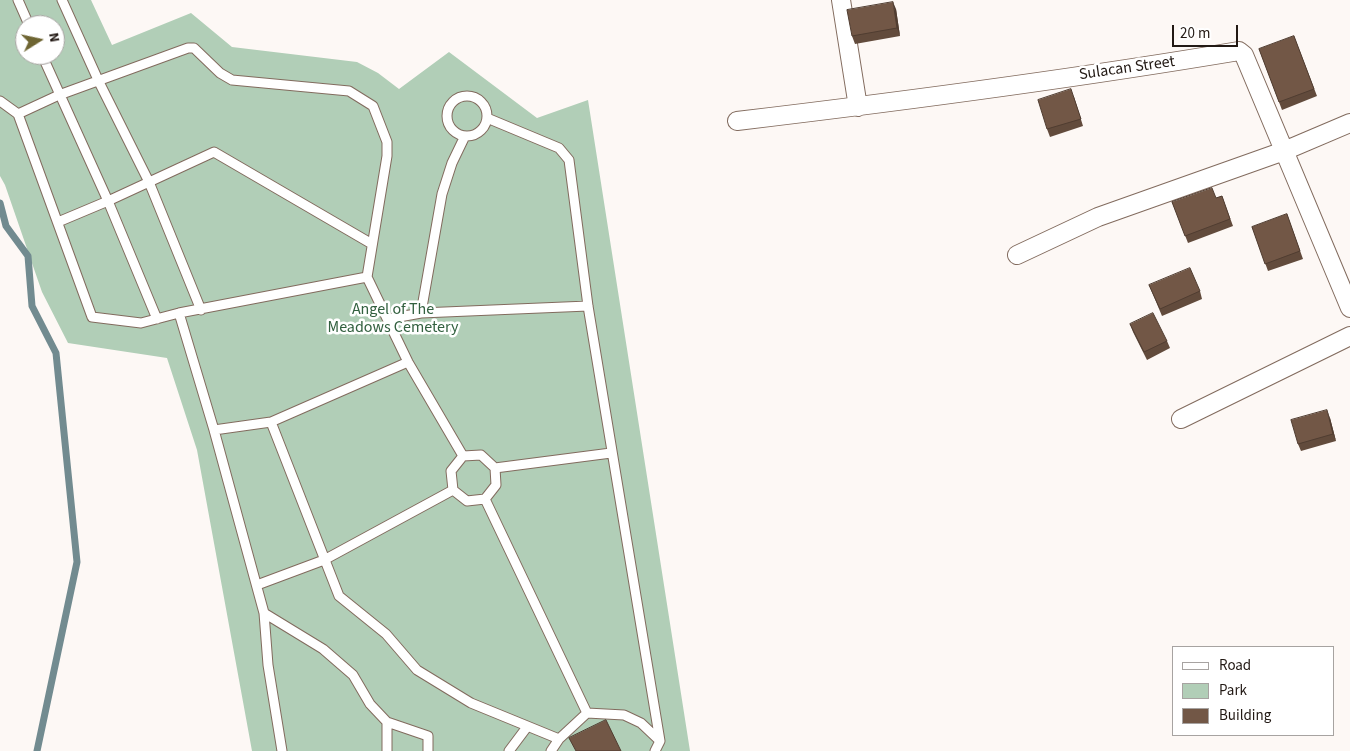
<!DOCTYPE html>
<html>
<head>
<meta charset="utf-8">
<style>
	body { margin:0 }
	#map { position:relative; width:1350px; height:751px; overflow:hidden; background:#fdf8f5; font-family:"Source Sans 3",sans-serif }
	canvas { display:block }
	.legend { position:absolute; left:1172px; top:646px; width:162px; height:90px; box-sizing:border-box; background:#fff; border:1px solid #a7a3a1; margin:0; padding:6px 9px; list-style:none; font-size:15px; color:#221914 }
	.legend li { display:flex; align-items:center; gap:10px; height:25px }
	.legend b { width:25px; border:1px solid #a7a3a1 }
	.north { position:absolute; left:15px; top:15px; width:50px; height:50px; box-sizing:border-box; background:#fff; border:1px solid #a7a3a1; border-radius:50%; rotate:80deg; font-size:14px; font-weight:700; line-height:20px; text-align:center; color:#221914 }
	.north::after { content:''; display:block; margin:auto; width:18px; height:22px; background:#6e6532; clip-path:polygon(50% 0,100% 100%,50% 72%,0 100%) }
	.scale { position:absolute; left:1172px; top:25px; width:66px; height:22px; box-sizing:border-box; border:2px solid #221914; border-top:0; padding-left:6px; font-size:15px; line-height:18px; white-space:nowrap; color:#221914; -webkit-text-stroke:4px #fff; paint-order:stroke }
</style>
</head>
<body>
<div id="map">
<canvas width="1350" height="751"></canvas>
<ul class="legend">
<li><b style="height:6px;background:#fff"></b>Road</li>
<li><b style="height:14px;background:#b1ceb7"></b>Park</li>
<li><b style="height:14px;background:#725746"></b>Building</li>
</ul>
<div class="north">N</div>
<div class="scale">20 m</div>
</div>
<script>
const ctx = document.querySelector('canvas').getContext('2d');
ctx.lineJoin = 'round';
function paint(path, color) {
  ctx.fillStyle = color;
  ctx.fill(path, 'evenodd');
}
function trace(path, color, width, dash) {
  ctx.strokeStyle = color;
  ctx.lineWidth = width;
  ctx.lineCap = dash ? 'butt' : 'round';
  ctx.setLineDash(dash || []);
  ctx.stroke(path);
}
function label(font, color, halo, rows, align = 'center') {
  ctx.font = font + ' "Source Sans 3",sans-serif';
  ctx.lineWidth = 5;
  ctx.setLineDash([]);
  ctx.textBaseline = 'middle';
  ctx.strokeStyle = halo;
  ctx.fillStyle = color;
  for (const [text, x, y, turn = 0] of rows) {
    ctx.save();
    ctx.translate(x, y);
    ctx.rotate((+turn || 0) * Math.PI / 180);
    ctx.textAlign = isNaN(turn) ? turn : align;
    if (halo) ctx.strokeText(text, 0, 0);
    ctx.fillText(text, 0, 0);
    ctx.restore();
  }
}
const green = new Path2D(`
	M0,0H91L112,45L191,13L232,47L357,62L378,73L399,89L449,52L537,118L588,100L690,751H252L197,450L167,358L68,343L42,292L5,185L0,176ZM25,25H55V55H25Z`);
const stream = new Path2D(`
	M0,203L6,226L28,256L32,306L56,353L77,562L37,751`);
const lane = new Path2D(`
	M18,0L29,25
	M62,0L99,82L149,182L201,310
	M42,55L108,201L157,319
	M447 116a20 20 0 1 1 40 0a20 20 0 1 1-40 0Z
	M0,101L18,114L92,317L141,323L179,313L367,277
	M18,114L59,95L188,48H194L220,73L232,80L349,91L373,106L387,142V156L367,277L408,362L463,456
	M487,118L559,148L569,160L588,306L660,741L655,751
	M58,222L108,201L214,152L372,244
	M179,313L214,430L264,613L268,665L282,751
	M421,313L442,194L452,163L465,136
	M388,319L421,313L588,306
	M271,422L339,596L386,634L417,670L471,703L559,739
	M214,430L271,422L408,362
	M495,468L496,485L485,499L467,501L453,490L451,471L463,456L481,455L495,468L611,453
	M485,499L587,713
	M257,585L324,560L453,490
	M264,613L323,649L353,675L370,704L387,722V751
	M387,722L428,736V751
	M509,751L527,727
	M551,751L559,739L587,713L624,715L641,723L660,741`);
const street = new Path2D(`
	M841,0L858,107
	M737,121C905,101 1072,79 1239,51L1244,55L1350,308
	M1017,255L1098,217L1284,151L1350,123
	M1181,419L1350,336`);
const wall = new Path2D(`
	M896,9L900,36L855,44L852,36Z
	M1294,36L1317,96L1282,110L1259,49Z
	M1074,97L1083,126L1050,137L1047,129Z
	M1222,196L1233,226L1188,243L1172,202L1216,198Z
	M1287,214L1303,259L1268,271L1252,227Z
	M1149,285L1200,291L1202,299L1162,316Z
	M1130,324L1167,341L1170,348L1147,360L1133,332Z
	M1330,418L1336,441L1301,451L1298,444Z`);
const shadedWall = new Path2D(`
	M893,2L896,9L900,36L897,28Z
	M1327,410L1330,418L1336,441L1333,434Z`);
const building = new Path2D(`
	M893,2L897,28L852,36L847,10Z
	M1294,36L1314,89L1279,102L1259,49Z
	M1071,89L1081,119L1047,129L1038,100Z
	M1212,188L1216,198L1222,196L1230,219L1185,236L1172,202Z
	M1287,214L1300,251L1265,264L1252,227Z
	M1190,268L1200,291L1160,309L1149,285Z
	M1153,313L1167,341L1144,352L1130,324Z
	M1327,410L1333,434L1298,444L1291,420Z
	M606,720L621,751H576L569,738Z`);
const streetNames = [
	["Sulacan Street",1127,69,-8]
];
const parkNames = [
	["Angel of The",393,310],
	["Meadows Cemetery",393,328]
];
paint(green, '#b1ceb7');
trace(stream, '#728b90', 7);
trace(lane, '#826b5e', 11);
trace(street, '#826b5e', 20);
trace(lane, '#fff', 9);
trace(street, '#fff', 18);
paint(wall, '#624b3c');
paint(shadedWall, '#503d31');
paint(building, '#725746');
trace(building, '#503d31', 1);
label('16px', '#221914', '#fff', streetNames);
label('16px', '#32603f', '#fff', parkNames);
</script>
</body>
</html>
